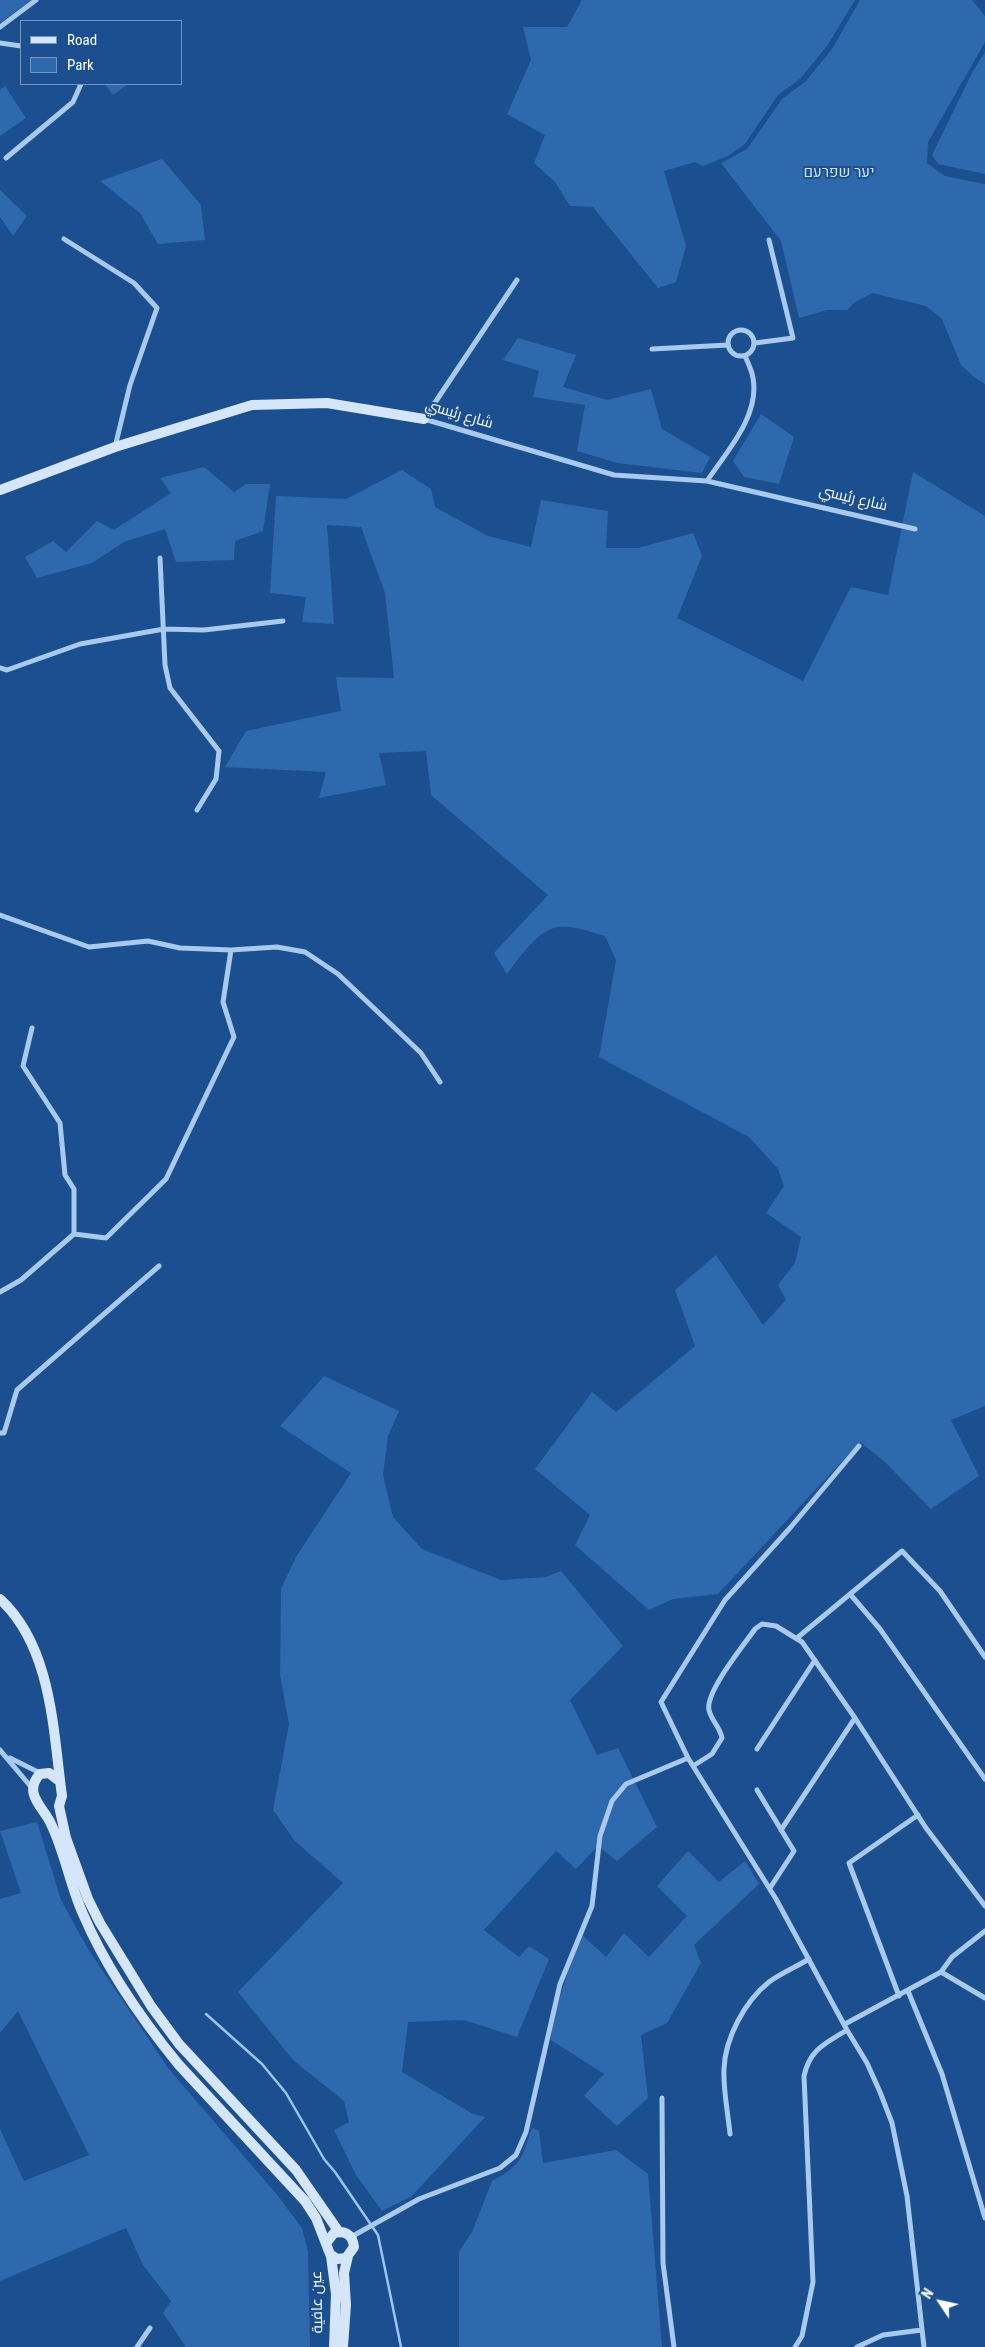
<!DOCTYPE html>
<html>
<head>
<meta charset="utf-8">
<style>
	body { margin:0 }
	#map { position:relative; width:985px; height:2347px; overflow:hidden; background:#1b4f8f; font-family:"Roboto Condensed",sans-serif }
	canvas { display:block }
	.legend { position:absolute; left:20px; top:20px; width:162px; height:65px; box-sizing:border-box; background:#1b4f8f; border:1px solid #7695bc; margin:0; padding:6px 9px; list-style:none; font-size:15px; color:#fff }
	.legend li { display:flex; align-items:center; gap:10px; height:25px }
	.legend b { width:25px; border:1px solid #7695bc }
	.north { position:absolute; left:915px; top:2277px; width:50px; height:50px; -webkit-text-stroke:4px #1b4f8f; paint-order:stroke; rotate:304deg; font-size:14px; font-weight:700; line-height:20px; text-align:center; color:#fff }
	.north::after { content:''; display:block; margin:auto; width:18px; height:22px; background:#fff; clip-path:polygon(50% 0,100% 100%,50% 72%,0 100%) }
</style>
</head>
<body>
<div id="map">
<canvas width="985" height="2347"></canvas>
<ul class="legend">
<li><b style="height:6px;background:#d6e6fa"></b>Road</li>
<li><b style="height:14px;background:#2e69ad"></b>Park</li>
</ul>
<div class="north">N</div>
</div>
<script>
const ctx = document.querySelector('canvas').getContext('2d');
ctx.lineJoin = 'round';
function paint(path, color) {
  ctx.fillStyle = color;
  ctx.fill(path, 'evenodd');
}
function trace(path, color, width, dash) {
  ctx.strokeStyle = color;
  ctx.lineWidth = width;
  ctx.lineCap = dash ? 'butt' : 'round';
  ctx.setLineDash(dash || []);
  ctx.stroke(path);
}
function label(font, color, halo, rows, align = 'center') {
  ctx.font = font + ' "Roboto Condensed",Cairo,Heebo,sans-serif';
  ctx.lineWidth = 4;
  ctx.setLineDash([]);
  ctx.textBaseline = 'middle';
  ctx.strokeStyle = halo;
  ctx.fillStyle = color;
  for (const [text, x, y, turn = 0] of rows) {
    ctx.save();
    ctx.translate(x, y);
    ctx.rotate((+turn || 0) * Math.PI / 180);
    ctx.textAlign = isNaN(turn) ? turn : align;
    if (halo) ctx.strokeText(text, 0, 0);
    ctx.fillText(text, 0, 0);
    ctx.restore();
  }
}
const green = new Path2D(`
	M0,0H31L0,23Z
	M582,0H855L827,46L800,79L778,95L745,144L728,156L703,166L695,162L664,171L686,246L676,282L658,288L593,207L570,206L555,182L534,163L545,135L507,114L531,60L523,27H567Z
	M860,0H972L985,16V42L928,142L927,163L945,176L985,184V384L974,377L961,365L942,319L926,306L872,293L854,303L847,310H827L799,318L781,241L721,163L747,149L782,99L806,81L832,49Z
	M985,52V174L938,164L932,155L973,71Z
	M105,84H128L113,95Z
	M5,86L26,118L0,136V90Z
	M162,159L201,205L205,240L158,244L140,213L100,181Z
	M0,190L27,216L13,236L0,217Z
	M518,338L576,355L563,387L607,400L651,389L662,429L710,457L702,473L617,463L577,451L585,405L533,397L539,371L503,360Z
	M761,414L794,437L779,484L744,477L733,461Z
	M204,467L234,492L246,484H270L263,531L235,541L234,560L176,562L165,529L124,542L92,563L37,578L25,557L53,541L66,552L97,521L114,530L171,493L160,478Z
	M402,470L431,489L435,507L488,536L531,547L541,500L608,511L606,548H638L693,533L702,556L677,618L803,681L851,587L888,595L913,472L985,516V1406L951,1420L979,1476L931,1509L885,1462L860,1442L718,1594L673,1599L649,1610L575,1545L590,1515L535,1469L592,1392L616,1412L695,1346L675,1290L716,1255L763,1325L786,1300L778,1285L795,1263L801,1237L766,1213L784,1186L778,1169L749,1137L599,1057L616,960L605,936C591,932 573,925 558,927C538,930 519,958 507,974L494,953L548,895L431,795L426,751L379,753L386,785L319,798L326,772L225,767L246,731L341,711L336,677L394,678L385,593L361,527L327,525L334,624L302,622L306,597L270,593L276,496L346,499Z
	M324,1376L399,1411L388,1436L383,1475L393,1517L422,1549L501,1580L546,1577L561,1571L623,1646L570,1700L597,1755L618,1748L657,1827L617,1861L598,1846L576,1869L556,1851L484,1930L519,1957L529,1946L549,1959L517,2037L464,2020L408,2022L402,2072L473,2114L485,2117L412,2196L382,2211L356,2175L334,2130L349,2122L344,2101L293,2060L238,1992L343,1883L295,1841L273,1810L289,1724L280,1675L281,1589L296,1557L351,1473L280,1426Z
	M37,1822L61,1900L88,1949L168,2068L278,2196L302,2228L308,2252L310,2347H186L163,2313L171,2301L143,2265L126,2228L0,2281V2129L24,2181L89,2155L18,2011L0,2033V1899L21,1893L0,1831Z
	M688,1851L719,1882L745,1861L759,1884L694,1945L701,1963L667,2023L641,2035L648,2098L617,2126L584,2096L604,2074L551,2040L552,2023L580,1933L606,1957L624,1933L649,1957L687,1916L657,1886Z
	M532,2128L539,2131L543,2163L616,2150L648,2174L662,2347H459V2252L472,2232L492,2181C522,2165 521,2159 532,2128Z`);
const stream = new Path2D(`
	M206,2014L262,2064L286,2093L324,2159L335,2172L378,2235L401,2347`);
const street = new Path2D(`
	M0,27L36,0
	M0,43L21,46
	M6,158L73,102L81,84
	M64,239L134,283L157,308L130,385L115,447
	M517,280L424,419L614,475L707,481L915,529
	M728 343a13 13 0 1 1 26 0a13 13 0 1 1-26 0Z
	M755,343L793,338L769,240
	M652,349L728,345
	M707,481C727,451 760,416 753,378C752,371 748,363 745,356
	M160,558L165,665L170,688L219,751L216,779L197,810
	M0,668L7,670L80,644L164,629L204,630L283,621
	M0,915L89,947L148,941L180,948L231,950L277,947L305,952L338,974L421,1053L440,1082
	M74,1234L106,1238L166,1179L234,1037L223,1002L231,950
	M0,1292L21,1280L74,1234V1189L65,1175L60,1123L23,1066L32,1028
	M0,1433H4L17,1390L159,1266
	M859,1446L790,1528L725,1600L661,1702L688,1758L776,1899L847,2030L867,2063L880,2092L892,2123L907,2196L924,2347
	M850,1594L880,1629L985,1779
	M797,1638L902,1551L940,1591L985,1657
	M757,1749L815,1660
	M0,1750L32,1788
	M10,1758L40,1773
	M693,1766L712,1754L722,1738C720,1727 711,1720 709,1710C705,1692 744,1645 755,1629L762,1624L776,1626L802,1642L855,1718L926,1828L985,1906
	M757,1790L794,1851L770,1888
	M781,1830L855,1718
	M941,1972L985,1998
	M908,1991L942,2074L985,2218
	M899,1996L849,1863L918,1815
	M845,2024L941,1972L952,1957L985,1931
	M662,2098L663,2263L674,2347
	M730,2134C728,2113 723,2090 724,2069C725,2038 745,2001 769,1982C781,1973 796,1967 809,1959
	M351,2237L419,2199L500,2168L516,2155L526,2132L560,1984L592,1906L600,1836L612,1801L626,1784L688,1758
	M137,2347L150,2328
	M795,2347L802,2336L813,2282L804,2076C810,2049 825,2044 847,2030
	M857,2347L883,2335L922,2330`);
const secondary = new Path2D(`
	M0,490L115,447L252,405L327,403L424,419
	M0,1599C52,1647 53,1730 62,1796L59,1806L66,1838L88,1899L100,1923L151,2006L179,2044L296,2170L339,2232
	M58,1780L49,1773L40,1774C22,1793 44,1808 51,1824C65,1853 70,1885 83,1914C105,1966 143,2021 179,2065L305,2201L316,2218L330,2254L337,2259L346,2258L354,2247C353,2235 345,2230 334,2233L327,2242
	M331,2256L336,2294L334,2347
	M343,2347L346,2305L344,2273L348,2256`);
const parkNames = [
	["יער שפרעם",839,173]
];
const streetNames = [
	["شارع رئيسي",459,415,16],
	["شارع رئيسي",853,499,13],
	["عين عافية",318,2302,-91]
];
paint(green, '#2e69ad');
trace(stream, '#9cc4f0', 2.5);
trace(street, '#a9c9ee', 5);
trace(secondary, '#d6e6fa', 10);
label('15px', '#cfe3fa', '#1b4f8f', parkNames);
label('15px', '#fff', '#1b4f8f', streetNames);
</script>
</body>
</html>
